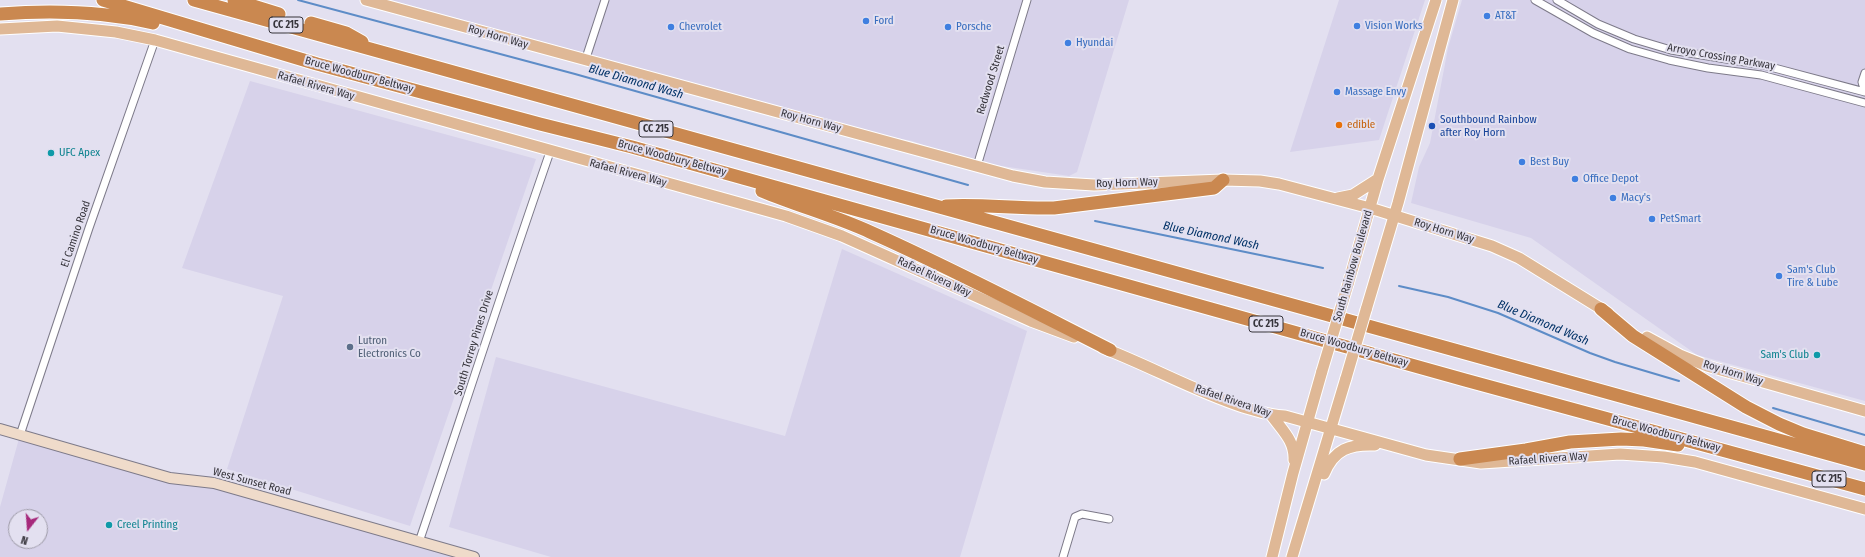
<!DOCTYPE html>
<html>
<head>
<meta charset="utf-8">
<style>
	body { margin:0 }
	#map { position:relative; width:1865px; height:557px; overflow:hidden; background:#e3e0f0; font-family:"Fira Sans Condensed",sans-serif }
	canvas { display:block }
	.north { position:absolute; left:8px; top:509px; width:40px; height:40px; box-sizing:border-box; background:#e3e0f0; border:1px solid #9e9ba8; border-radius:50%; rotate:197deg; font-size:11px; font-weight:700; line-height:16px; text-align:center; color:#36343b }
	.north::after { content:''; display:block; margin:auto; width:14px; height:18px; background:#a6297b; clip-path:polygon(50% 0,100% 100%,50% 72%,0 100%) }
</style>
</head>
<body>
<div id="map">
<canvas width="1865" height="557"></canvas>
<div class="north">N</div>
</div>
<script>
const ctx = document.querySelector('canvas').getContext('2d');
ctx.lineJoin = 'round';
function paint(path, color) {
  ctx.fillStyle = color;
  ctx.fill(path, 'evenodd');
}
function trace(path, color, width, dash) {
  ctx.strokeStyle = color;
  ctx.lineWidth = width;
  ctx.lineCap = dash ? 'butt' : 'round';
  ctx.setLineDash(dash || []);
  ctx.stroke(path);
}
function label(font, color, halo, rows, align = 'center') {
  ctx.font = font + ' "Fira Sans Condensed",sans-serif';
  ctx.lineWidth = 4;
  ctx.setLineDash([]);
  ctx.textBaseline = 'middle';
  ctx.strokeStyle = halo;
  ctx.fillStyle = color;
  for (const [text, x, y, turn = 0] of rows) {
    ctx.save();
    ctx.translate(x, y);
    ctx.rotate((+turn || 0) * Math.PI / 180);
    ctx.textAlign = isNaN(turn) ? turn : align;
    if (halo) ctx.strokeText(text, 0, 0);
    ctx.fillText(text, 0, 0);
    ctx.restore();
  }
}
const built = new Path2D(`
	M391,0H1129L1077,172L1069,176L968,161L912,141L881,135Z
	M1339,0H1425L1379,140L1290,152Z
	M1462,0H1865V401L1697,355L1531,238L1411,203L1419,167L1430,143L1448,48Z
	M250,81L536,159L410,526L227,469L283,296L182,268Z
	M842,249L1027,331L960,557H551L449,527L496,357L785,436Z
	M20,435L170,478L214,483L474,557H0V507ZM16,517H40V541H16Z`);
const stream = new Path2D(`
	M298,0L575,74L968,185
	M1095,221L1323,268
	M1399,286L1448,297L1498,313L1590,353L1615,362L1679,381
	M1773,408L1865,435`);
const street = new Path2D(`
	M1535,0L1593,33L1630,49L1669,60L1708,68L1761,75L1865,103
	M1557,0L1598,24L1634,39L1671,50L1763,65L1865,92
	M585,61L605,0
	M1865,73L1862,82L1865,92
	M977,166L1027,0
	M20,435L89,228L155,40
	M419,542C463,412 505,281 550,152
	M1063,557L1075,517L1082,514L1109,519`);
const secondary = new Path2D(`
	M0,429L170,478L214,483L474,557`);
const primary = new Path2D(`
	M366,0L1013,176L1045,182L1094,185L1223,180L1260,181L1279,184L1370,208L1492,246L1519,258L1608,313
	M0,29L57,26L116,32L155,40L786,216L842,236L1031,321L1074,337
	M1338,198L1353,195L1378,179
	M1348,284L1378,179L1436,0
	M1366,310L1398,203L1453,0
	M1647,337L1680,355L1707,366L1865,411
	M1103,348C1150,366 1194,391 1243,407C1257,411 1270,416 1285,416L1426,455L1481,463L1620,454L1664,457L1695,462L1865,509
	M1272,416C1282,430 1295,441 1294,460
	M1324,474C1334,449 1350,444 1375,445
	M1272,557L1293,473L1322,371
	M1292,557L1346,378`);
const highway = new Path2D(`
	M103,0L317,64L540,124L632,147L1465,380L1865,489
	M194,0L1865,464
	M234,0L279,14
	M0,14C52,10 102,11 153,23
	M311,23L346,33L362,42
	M762,191C798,206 835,216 870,232C951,268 1031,310 1110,350
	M946,206C983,204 1018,209 1054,208L1214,188L1223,180
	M1601,309L1633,336L1746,407L1779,424L1803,434L1865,453
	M1460,459L1526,450L1570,442L1621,439L1644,440L1678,445`);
const primaryBridge = new Path2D(`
	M1322,371L1348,284
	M1346,378L1366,310`);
const markers = [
	[1487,16,4,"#3f7fe0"],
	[866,21,4,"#3f7fe0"],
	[1357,26,4,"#3f7fe0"],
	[671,27,4,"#3f7fe0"],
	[948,27,4,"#3f7fe0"],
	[1068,43,4,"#3f7fe0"],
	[1337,92,4,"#3f7fe0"],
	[1339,125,4,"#e8710a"],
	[1432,126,4,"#1a4fb4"],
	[51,153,4,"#0f9aa8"],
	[1522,162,4,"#3f7fe0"],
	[1575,179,4,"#3f7fe0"],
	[1613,198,4,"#3f7fe0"],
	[1652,219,4,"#3f7fe0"],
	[1779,276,4,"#3f7fe0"],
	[350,347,4,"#5c6f8a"],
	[1817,355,4,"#0f9aa8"],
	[109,525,4,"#0f9aa8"]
];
const shields = [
	[286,25,34],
	[656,129,34],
	[1266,324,34],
	[1829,479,34]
];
const shieldNames = [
	["CC 215",286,25],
	["CC 215",656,129],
	["CC 215",1266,324],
	["CC 215",1829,479]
];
const shopNames = [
	["AT&T",1495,16],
	["Ford",874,21],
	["Vision Works",1365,26],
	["Chevrolet",679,27],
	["Porsche",956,27],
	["Hyundai",1076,43],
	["Massage Envy",1345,92],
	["Best Buy",1530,162],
	["Office Depot",1583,179],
	["Macy's",1621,198],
	["PetSmart",1660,219],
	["Sam's Club",1787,270],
	["Tire & Lube",1787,283]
];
const streetNames = [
	["Roy Horn Way",498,37,16],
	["Arroyo Crossing Parkway",1721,57,10],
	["Bruce Woodbury Beltway",359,75,15],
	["Redwood Street",991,80,-73],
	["Rafael Rivera Way",316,86,16],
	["Roy Horn Way",811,121,15],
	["Bruce Woodbury Beltway",672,158,15],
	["Rafael Rivera Way",628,173,15],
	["Roy Horn Way",1127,183,-2],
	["Roy Horn Way",1444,231,17],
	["El Camino Road",76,234,-71],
	["Bruce Woodbury Beltway",984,245,16],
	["South Rainbow Boulevard",1353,266,-74],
	["Rafael Rivera Way",934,277,25],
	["South Torrey Pines Drive",474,343,-73],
	["Bruce Woodbury Beltway",1354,348,16],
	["Roy Horn Way",1733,373,17],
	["Rafael Rivera Way",1233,401,19],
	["Bruce Woodbury Beltway",1666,434,15],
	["Rafael Rivera Way",1548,459,-4],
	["West Sunset Road",252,482,15]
];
const transitNames = [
	["Southbound Rainbow",1440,120],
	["after Roy Horn",1440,133]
];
const foodNames = [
	["edible",1347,125]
];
const cultureNames = [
	["UFC Apex",59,153],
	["Sam's Club",1809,355,"right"],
	["Creel Printing",117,525]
];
const serviceNames = [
	["Lutron",358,341],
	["Electronics Co",358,354]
];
const waterNames = [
	["Blue Diamond Wash",636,82,16],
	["Blue Diamond Wash",1211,236,12],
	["Blue Diamond Wash",1543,323,23]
];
paint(built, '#d7d2ea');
trace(stream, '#5d8cc7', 2);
trace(street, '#7d7a89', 9);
trace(secondary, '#7d7a89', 12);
trace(primary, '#fff', 13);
trace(highway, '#fff', 15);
trace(street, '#fff', 7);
trace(secondary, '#efdbca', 10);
trace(primary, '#dfb896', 11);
trace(highway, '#ca8850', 13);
trace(primaryBridge, '#fff', 13, []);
trace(primaryBridge, '#dfb896', 11);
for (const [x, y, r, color] of markers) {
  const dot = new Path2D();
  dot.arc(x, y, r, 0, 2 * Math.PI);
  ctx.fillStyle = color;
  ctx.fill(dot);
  trace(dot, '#e3e0f0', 1.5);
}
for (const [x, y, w] of shields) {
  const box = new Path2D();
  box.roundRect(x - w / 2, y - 8, w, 16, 3);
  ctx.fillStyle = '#e3e0f0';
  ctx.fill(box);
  trace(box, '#36343b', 1);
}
label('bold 10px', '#36343b', null, shieldNames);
label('11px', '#366cbe', '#e3e0f0', shopNames, 'left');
label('11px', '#36343b', '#e3e0f0', streetNames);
label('11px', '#164399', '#e3e0f0', transitNames, 'left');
label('11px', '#c56008', '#e3e0f0', foodNames, 'left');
label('11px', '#0d838f', '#e3e0f0', cultureNames, 'left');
label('11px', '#4e5e75', '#e3e0f0', serviceNames, 'left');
label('italic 12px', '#003166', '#e3e0f0', waterNames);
</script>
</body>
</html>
